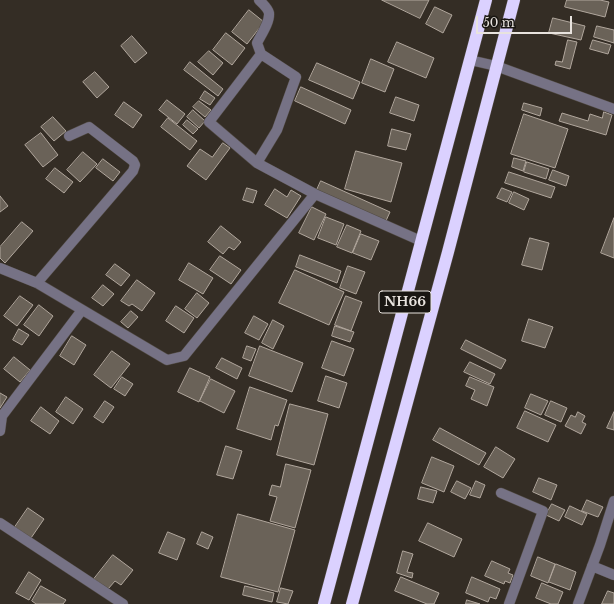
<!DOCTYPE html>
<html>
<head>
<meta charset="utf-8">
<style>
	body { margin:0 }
	#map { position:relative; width:614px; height:604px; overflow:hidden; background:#342d25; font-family:"Libre Baskerville",serif }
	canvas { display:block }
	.scale { position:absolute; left:476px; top:16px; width:96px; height:18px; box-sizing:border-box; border:2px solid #e8e3de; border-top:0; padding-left:5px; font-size:12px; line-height:14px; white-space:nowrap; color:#e8e3de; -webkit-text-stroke:3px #191612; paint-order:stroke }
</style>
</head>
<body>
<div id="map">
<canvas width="614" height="604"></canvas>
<div class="scale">50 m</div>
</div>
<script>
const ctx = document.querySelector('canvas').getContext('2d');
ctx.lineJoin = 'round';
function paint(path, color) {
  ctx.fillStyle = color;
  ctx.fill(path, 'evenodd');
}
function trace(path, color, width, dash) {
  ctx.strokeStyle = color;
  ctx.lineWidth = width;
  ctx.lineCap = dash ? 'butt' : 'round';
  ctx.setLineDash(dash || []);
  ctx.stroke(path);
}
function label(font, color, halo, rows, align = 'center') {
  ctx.font = font + ' "Libre Baskerville",serif';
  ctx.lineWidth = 3;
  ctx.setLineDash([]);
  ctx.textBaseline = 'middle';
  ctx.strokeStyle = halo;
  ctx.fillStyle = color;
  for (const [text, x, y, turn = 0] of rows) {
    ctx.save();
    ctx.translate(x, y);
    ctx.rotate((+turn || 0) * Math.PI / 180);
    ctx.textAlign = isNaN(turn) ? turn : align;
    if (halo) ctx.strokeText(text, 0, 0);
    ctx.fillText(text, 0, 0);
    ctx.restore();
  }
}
const building = new Path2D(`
	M382,0H429L420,18Z
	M567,0H600L609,2L605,17L565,7Z
	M435,7L452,15L443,33L426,24Z
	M249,10L264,22L247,44L232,32Z
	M553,18L585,26L581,40L549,33Z
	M597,26L614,30V43L594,37Z
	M226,33L245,48L232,65L213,50Z
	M132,36L147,53L135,63L121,46Z
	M568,40L577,42L570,69L555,65L556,61L562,62Z
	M593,40L611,45L608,54L590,49Z
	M397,42L434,58L426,78L388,62Z
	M209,51L223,63L213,75L198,62Z
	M371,59L394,69L385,92L362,83Z
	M190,62L223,89L218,96L184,70Z
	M317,63L360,82L353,99L309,80Z
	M95,72L109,87L97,98L83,82Z
	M301,87L351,110L345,124L295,101Z
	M205,91L215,98L210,105L200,99Z
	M396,97L419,105L414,121L390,113Z
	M167,100L185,114L177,124L159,110Z
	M199,101L211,110L205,117L193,107Z
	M124,102L142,115L133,128L115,115Z
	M524,103L542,108L540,116L522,110Z
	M193,110L205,121L199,128L187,117Z
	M604,112L612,115L606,135L559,121L562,113L588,121L590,114L602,118Z
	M524,114L568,129L555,168L511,154Z
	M53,117L66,131L54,141L41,127Z
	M168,118L197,141L190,150L161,127Z
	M187,120L198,129L193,134L183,125Z
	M392,129L411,134L406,150L388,146Z
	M41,133L58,155L43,167L25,145Z
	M223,143L230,148L206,180L187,166L200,149L212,157Z
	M356,151L402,163L391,202L345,189Z
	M83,152L97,164L80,182L67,170Z
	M514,158L526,161L523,171L512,167Z
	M103,159L120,172L113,181L96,168Z
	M527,162L549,169L546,179L524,172Z
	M55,168L73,182L64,193L46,179Z
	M553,170L569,176L566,186L549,180Z
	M509,172L555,187L551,198L505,183Z
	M321,181L390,212L385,223L316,192Z
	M247,188L257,191L253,203L243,200Z
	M502,188L512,192L507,202L497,198Z
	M275,189L287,197L291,190L301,196L287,218L265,205Z
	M514,192L529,199L524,210L509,203Z
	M0,196L8,206L0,212Z
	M312,207L326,214L314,240L299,233Z
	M326,217L344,224L336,245L318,238Z
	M614,218V258L601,253Z
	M22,222L33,231L5,263L0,258V247Z
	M347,225L361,231L352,253L337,247Z
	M221,226L241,242L234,250L229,247L223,254L208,242Z
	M361,234L379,241L371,260L353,253Z
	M530,238L549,243L542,270L522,265Z
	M300,255L341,271L337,283L296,267Z
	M220,256L241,270L231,284L210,270Z
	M189,263L213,278L203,294L179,280Z
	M115,264L130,275L121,286L106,275Z
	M348,266L365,272L356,294L340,288Z
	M295,270L344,292L329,325L279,303Z
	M137,280L155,293L142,311L132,304L129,306L121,301Z
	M103,285L114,294L103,306L92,298Z
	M197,293L209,303L197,318L185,309Z
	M20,296L33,305L17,326L4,316Z
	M346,296L362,302L351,331L335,325Z
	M39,305L53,316L39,336L24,325Z
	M176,306L194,318L184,333L166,321Z
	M131,311L138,317L128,328L121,322Z
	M254,316L268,324L259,340L245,333Z
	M529,319L553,327L545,348L522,341Z
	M273,320L284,326L273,349L262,343Z
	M335,326L354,332L350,342L332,336Z
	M19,329L29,335L22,345L13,340Z
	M72,336L86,345L74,365L60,356Z
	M466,340L506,360L501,369L461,349Z
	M332,341L354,349L344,376L322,368Z
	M247,346L256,349L251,361L243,358Z
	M260,346L303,363L292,392L249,376Z
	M112,351L130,364L111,388L94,375Z
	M14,357L30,370L20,382L4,369Z
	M222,358L242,368L237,379L216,368Z
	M470,362L495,374L490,384L464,372Z
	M190,368L210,377L199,402L178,392Z
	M326,376L347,383L339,408L318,401Z
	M122,377L133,384L125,396L114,389Z
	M470,377L494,387L487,406L471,399L475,390L466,386Z
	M211,379L235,391L224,413L200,401Z
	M250,387L287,400L278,426L275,425L271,440L237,429Z
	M0,393L7,397L0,408Z
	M531,394L548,401L541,415L525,408Z
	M66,397L83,409L73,424L56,412Z
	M105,401L114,407L103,423L94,417Z
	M551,401L567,408L561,422L545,415Z
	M290,404L328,414L314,465L277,455Z
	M41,407L59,421L50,434L31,421Z
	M525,411L556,425L548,442L517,428Z
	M578,412L585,416L582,422L586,424L581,434L565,426L571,415L575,417Z
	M614,412V430L607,428Z
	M440,428L486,453L479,465L433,440Z
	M226,446L242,451L233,479L217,475Z
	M496,447L515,459L503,478L484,467Z
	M432,457L454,466L444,492L422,483Z
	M286,464L311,470L295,528L270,521L277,497L269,495L272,485L280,487Z
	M539,478L557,485L551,500L533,492Z
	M457,481L471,488L465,499L451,492Z
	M476,481L485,485L480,498L470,495Z
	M421,487L437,491L433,503L418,499Z
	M587,500L603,507L598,517L582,511Z
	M552,504L565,510L559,521L546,515Z
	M570,506L587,514L582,525L565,517Z
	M28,508L44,519L31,538L15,527Z
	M238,514L295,530L278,592L221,577Z
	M428,523L462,539L454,557L419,541Z
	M168,532L185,539L177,560L159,553Z
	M202,532L213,537L208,549L197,544Z
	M403,551L413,554L407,572L413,573L412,578L397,573Z
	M113,555L133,570L121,585L115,581L108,589L94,579Z
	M538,557L555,564L548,583L531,576Z
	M492,561L510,569L508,573L513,575L510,583L505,581L504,584L485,576Z
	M556,564L576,572L570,590L549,582Z
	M29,572L41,580L29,600L16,593Z
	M401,577L439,593L434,604H427L395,591Z
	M472,577L500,589L496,599L490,597L488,602L466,593Z
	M542,583L563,592L558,604H551L536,598Z
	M41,586L66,600L63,604H36L32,601Z
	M245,586L274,593L272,602L243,595Z
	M281,588L293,591L288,604L277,602Z
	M608,591L614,593V604H602Z
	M467,600L480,604H466Z`);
const minor = new Path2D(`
	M259,0C262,3 268,8 269,13C270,22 261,35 257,43L261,54L296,77L277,130L257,163L315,194
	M470,60L496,66L614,109
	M257,163L209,122L261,54
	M0,268L37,283L167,360L184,356L315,194L421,241
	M37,283L133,171L135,165L133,161L89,127L69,136
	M0,431L2,416L82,310
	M501,493L543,511L509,604
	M0,523L123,604
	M592,566L614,575
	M578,604L600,545L614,501`);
const highway = new Path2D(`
	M324,604L486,0
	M352,604L448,252L514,0`);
const shields = [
	[405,302,52]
];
const shieldNames = [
	["NH66",405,302]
];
paint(building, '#6a6258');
trace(building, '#b1a79d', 1);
trace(minor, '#514a43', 11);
trace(highway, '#514a43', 13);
trace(minor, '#767285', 10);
trace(highway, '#dbd1ff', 12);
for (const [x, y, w] of shields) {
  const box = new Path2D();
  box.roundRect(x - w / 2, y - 11, w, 22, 3);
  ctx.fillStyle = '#191612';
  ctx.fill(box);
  trace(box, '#e8e3de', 1);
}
label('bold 13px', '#e8e3de', null, shieldNames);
</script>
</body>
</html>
